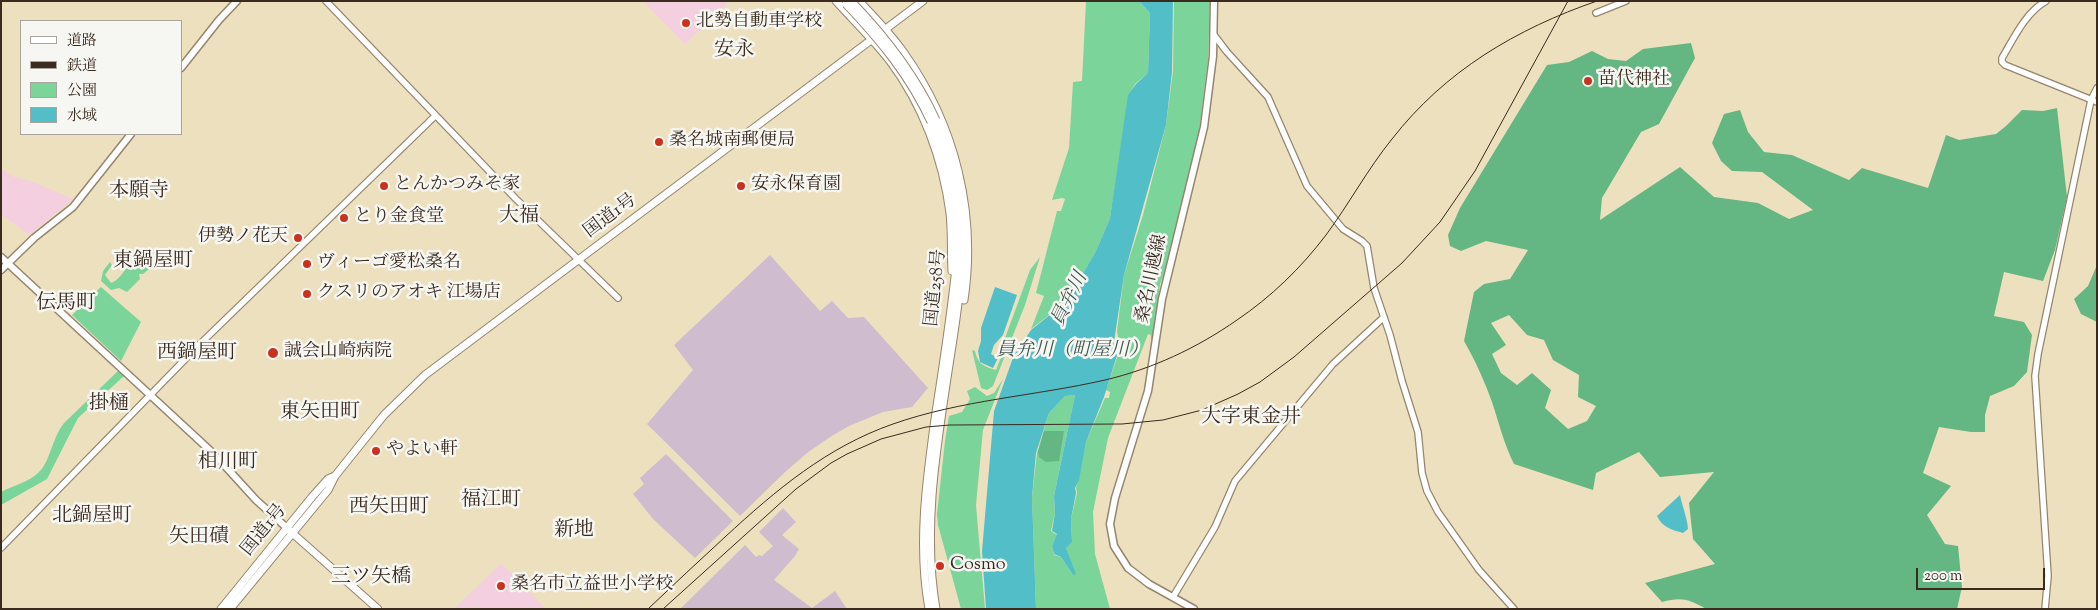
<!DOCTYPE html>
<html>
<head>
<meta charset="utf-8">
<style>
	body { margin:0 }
	#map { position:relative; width:2098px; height:610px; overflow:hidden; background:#ede0bf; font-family:"Sorts Mill Goudy","Noto Serif JP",serif }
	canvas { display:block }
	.frame { position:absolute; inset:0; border:2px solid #3b2a1e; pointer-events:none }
	.legend { position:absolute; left:20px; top:20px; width:162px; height:115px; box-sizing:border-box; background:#f6f6f2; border:1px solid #aba49d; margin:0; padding:6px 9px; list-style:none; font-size:15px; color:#3b2a1e }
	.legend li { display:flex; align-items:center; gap:10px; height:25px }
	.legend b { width:25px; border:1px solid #aba49d }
	.scale { position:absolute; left:1916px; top:568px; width:129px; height:22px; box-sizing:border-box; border:2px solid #3b2a1e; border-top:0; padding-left:6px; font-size:15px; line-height:18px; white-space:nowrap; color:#3b2a1e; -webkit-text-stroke:4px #f6f6f2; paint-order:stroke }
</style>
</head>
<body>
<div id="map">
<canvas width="2098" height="610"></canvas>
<div class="frame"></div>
<ul class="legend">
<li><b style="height:6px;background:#fff"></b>道路</li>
<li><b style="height:6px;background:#3b2a1e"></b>鉄道</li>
<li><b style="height:14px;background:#7bd49a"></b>公園</li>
<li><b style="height:14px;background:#52bfc8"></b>水域</li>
</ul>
<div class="scale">200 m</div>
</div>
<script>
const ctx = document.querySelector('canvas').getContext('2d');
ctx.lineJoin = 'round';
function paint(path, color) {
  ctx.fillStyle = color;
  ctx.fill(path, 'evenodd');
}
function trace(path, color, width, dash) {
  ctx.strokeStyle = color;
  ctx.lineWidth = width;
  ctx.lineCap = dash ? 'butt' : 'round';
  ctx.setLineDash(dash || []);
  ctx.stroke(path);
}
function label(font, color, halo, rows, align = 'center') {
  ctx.font = font + ' "Sorts Mill Goudy","Noto Serif JP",serif';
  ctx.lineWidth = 5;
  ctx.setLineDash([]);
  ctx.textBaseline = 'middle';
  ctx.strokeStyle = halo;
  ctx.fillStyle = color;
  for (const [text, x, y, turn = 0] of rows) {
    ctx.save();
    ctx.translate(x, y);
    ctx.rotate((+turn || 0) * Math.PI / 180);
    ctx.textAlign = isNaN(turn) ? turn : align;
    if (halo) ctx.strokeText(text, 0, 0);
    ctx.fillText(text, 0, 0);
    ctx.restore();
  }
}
const built = new Path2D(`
	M643,1H730L685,44Z
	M1,169L14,177L31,181L73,199L30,235L3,216L1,217Z
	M501,563L546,609H454Z`);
const industrial = new Path2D(`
	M770,255L820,311L832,301L848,318L864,317L928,388L912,407L883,412L849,426L830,437L807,453L783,474L740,516L647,424L693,370L674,345Z
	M666,454L733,521L695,558L653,519L633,494L644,484L640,478Z
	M783,508L796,522L782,535L799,549L795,556L774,580L812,608L835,591L847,609H680L745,545L756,557L759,555L762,556L773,546L759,532Z`);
const green = new Path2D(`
	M1086,1H1139L1150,13L1148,73L1135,84L1129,95L1110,218L1096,251L1066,302L1031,329L1044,296L1036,293L1057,211H1061L1065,199L1062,198L1052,200L1069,148L1073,82L1082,81Z
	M1174,1H1210L1208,60L1199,132L1171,256L1160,284L1151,360V335L1148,334L1108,438L1093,512L1095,554L1110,609H1036L1032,497L1037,453L1049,413L1065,396L1075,395L1054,496L1055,513L1051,531L1057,535L1052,546L1054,555L1061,557L1073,575L1066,548L1072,541L1071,519L1077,493L1076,488L1086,442L1105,398H1109L1110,392L1106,390L1120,349L1117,331L1124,275L1143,215L1166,125L1173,71Z
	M1040,257L1025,305L993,386L987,390L981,388L972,350L975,351C977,363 984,367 996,370L1004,350L1001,349L1030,270Z
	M110,262L112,265L105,275L111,283C122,279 122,269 131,266L133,268L143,263L149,269L143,274H139L140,279L127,292L119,288L111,290L101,281L103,271Z
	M101,287L141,322L121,361L72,315Z
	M118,371L124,376L78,418L47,479L1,505V492C14,485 28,483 39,472C50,462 52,438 64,423Z
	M1003,379L983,430L976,505L985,609H961L938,525L937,514L945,441L949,416L962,412L970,399L967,391L975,387L987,396L994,393Z`);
const forest = new Path2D(`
	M1691,43L1695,58L1659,124L1641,132L1602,198L1600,220L1680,167L1714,197L1758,203L1789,219L1813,210L1762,172L1732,171L1721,161L1712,143L1724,114L1740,110L1748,132L1764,152L1792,155L1849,180L1862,168L1928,188L1946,135L1959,140L1996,134L2006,126L2022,110L2043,111L2057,108L2067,197L2055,250L2043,281L2004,272L1994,316L2024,322L2032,335L2027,372L2014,386L1990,396L1985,415V432H1971L1939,427L1923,473L1951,486L1927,515L1945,544L1958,546L1962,587L1957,609H1706C1689,599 1681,597 1662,602L1645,583L1715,564L1693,539L1689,503L1714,472L1660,477L1639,452L1596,473L1593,490L1514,464C1504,444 1499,423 1492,402C1484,380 1475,360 1464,341L1474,292L1484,284L1510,279L1528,250L1486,241L1461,251L1450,246L1448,235L1460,208L1547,65L1569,62L1592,51L1608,59L1626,61L1643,49ZM1509,315L1527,335L1544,340L1553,360L1579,375L1578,397L1596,406L1587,421L1568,429L1545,408L1551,390L1532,373L1517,385L1501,373L1492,354L1506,345L1491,323Z
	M2097,265V322L2081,314L2074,299L2088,286Z
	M1044,431H1064L1059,461L1046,462L1039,457L1038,452Z`);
const water = new Path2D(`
	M1139,1H1173L1172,72L1166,125L1124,275L1114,342L1119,349L1104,397L1086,442L1079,480L1075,488L1076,493L1071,519L1072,542L1066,548L1076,574L1073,575L1061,557L1054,554L1052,546L1057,534L1052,531L1055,513L1054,496L1075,395L1065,396L1049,413L1036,453L1032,497L1036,609H986L982,551L994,411L1014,355L1031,330L1066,302L1096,251L1110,218L1128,95L1136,84L1148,73L1150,13Z
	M995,287L1017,295L1003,335L994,345L991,354L998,358L993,368L980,362L978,351L981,341V328Z
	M1680,495C1682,505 1688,521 1688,529L1683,533C1672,530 1662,527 1657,516Z`);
const tertiary = new Path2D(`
	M326,1L515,198L618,298
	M2046,1C2025,13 2014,38 2002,58V62L2005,65L2097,102
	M1596,13L1626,1
	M1214,35L1227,52L1268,97L1307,186L1343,229L1362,241L1367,246L1374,288L1390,335L1402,381L1418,432L1422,473L1427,491L1438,512L1479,570L1514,609
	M1,548L200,344L435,116
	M1173,597L1215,527L1235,481L1333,364L1384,317
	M2045,609L2048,576L2035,376L2038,354L2091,100L2097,88`);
const secondary = new Path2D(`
	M181,68L219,20L237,1
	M1,257L215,455L256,500L287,528
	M1,270L34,238L73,207L131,134
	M1194,609L1149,584L1128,568L1114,546L1110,524L1115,498L1148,391L1162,299L1204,127L1213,56L1214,1`);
const trunk = new Path2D(`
	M836,1C854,21 874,40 890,61C923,105 943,159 950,213C952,232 951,251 952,271
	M859,1C875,18 891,34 904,53C955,125 977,212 964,300
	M936,120C974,204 963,277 949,365C937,445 922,528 936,609
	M290,531L378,609
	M221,609L312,497L328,479L335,476
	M230,609L328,490L335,476L384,415L425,375L923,1
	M929,609C917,544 927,476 936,412C944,361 952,309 957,258C956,211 950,165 931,122`);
const rail = new Path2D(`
	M648,609C673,585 699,561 725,537C776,490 827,447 893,424C961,400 1035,396 1105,380C1152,369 1197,348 1237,320C1271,297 1301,268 1326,235C1349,204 1367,170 1392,139C1445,71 1516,29 1597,1
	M663,609L796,489L831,463L847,454L881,439L926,427L950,425L1122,424L1163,420L1202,410L1238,394L1260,382L1294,357L1402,263L1440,222L1475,171L1568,1`);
const trunkBridge = new Path2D(`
	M851,1C886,37 915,74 936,120
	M846,4C880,40 910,76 931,122`);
const markers = [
	[686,23,5,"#c8321e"],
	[1588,81,5,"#c8321e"],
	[659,142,5,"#c8321e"],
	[384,186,5,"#c8321e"],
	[741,186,5,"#c8321e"],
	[344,218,5,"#c8321e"],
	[298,238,5,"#c8321e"],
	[307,264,5,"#c8321e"],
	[307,294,5,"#c8321e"],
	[273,353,6,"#c8321e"],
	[376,451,5,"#c8321e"],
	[940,566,5,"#c8321e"],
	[501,586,5,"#c8321e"]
];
const poiNames = [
	["北勢自動車学校",696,23],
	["苗代神社",1598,81],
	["桑名城南郵便局",669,142],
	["とんかつみそ家",394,186],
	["安永保育園",751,186],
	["とり金食堂",354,218],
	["伊勢ノ花天",288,238,"right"],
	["ヴィーゴ愛松桑名",317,264],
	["クスリのアオキ 江場店",317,294],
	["誠会山崎病院",284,353],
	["やよい軒",386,451],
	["Cosmo",950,566],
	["桑名市立益世小学校",511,586]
];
const streetNames = [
	["国道1号",611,217,-37],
	["桑名川越線",1153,279,-78],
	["国道258号",937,288,-84],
	["国道1号",265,531,-51]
];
const waterNames = [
	["員弁川",1071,300,-64],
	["員弁川（町屋川）",1072,352]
];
const quarterNames = [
	["安永",734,52],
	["本願寺",139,193],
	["大福",519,218],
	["東鍋屋町",153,263],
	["伝馬町",66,305],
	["西鍋屋町",197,355],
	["掛樋",109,406],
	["東矢田町",320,414],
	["大字東金井",1251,419],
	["相川町",228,464],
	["福江町",491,502],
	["西矢田町",389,509],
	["北鍋屋町",92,518],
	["新地",574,532],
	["矢田磧",199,539],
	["三ツ矢橋",371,579]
];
paint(built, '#f3cfe0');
paint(industrial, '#cfbdcf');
paint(green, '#7bd49a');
paint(forest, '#64b682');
paint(water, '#52bfc8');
trace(tertiary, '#94856e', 8);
trace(secondary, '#94856e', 9);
trace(trunk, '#94856e', 9);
trace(tertiary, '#fff', 5.5);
trace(secondary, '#fff', 6);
trace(trunk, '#fff', 7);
trace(rail, '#3b2a1e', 1);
trace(trunkBridge, '#94856e', 9, []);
trace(trunkBridge, '#fff', 7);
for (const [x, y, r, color] of markers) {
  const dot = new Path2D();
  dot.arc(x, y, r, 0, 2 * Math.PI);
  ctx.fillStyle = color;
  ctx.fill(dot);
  trace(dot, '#f6f6f2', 2);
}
label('18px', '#3b2a1e', '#f6f6f2', poiNames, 'left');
label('18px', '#3b2a1e', '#f6f6f2', streetNames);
label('italic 19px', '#425751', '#f6f6f2', waterNames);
label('20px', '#3b2a1e', '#f6f6f2', quarterNames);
</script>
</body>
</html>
